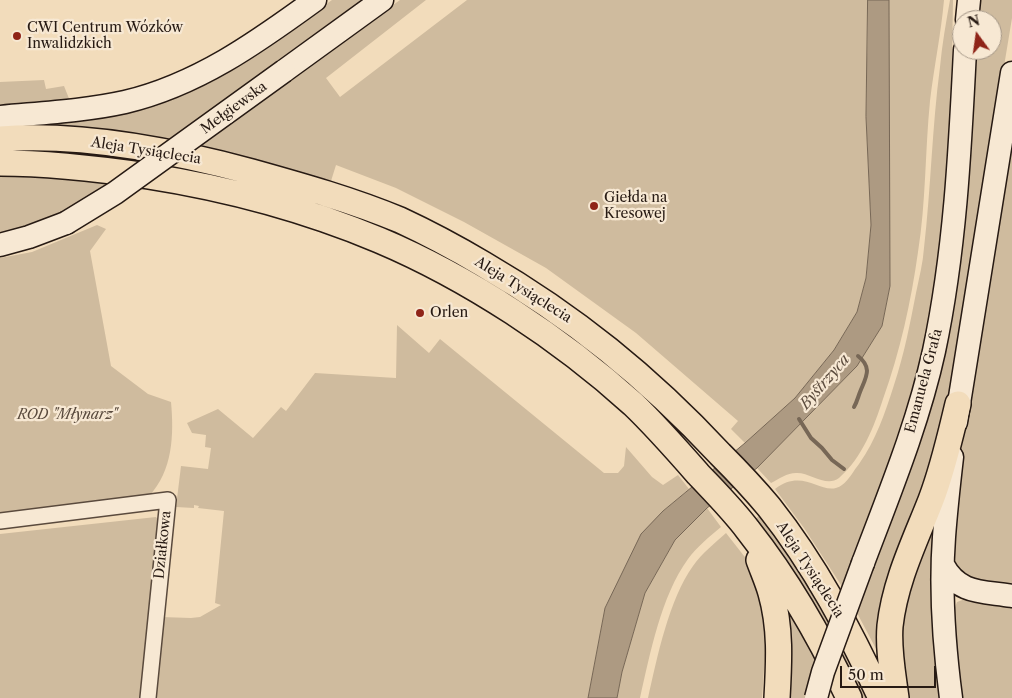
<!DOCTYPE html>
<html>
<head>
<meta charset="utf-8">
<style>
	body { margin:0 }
	#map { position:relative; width:1012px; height:698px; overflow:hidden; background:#f2dcbb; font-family:"Libre Caslon Text",serif }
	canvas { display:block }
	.north { position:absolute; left:952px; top:10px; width:50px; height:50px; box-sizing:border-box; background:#f7e8d3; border:1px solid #a49686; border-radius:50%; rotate:346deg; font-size:14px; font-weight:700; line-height:20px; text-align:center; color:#271a13 }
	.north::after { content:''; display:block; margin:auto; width:18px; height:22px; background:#8f2418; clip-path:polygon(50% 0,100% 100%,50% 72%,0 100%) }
	.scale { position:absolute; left:840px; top:666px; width:96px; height:22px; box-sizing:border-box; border:2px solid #271a13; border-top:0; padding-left:6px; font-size:15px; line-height:18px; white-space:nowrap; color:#271a13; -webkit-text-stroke:4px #f7e8d3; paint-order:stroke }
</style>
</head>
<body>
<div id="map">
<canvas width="1012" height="698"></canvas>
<div class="north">N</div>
<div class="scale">50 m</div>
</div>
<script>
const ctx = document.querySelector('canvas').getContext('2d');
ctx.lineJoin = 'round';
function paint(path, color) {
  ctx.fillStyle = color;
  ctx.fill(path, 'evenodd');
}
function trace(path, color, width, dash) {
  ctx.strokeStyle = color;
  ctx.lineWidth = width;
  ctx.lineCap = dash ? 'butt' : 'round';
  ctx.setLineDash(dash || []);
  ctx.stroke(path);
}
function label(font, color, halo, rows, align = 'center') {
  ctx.font = font + ' "Libre Caslon Text",serif';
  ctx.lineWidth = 4.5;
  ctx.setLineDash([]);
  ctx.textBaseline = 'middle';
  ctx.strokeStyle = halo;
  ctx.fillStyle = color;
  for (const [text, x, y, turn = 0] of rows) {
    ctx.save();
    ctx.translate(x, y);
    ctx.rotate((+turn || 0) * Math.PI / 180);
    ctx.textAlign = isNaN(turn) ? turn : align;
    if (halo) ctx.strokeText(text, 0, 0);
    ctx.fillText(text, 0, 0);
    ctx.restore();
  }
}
const green = new Path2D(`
	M332,0H367L174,139L96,130L21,125C56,121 92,118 127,112C206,97 269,45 332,0Z
	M400,0H426L326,78L340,97L467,0H868L866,117L871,225L866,278L857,312L834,350L795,398L745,443L731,429L738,421L636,333L546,268L464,222L396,188L336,165L331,181L200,145Z
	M889,0H944C941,34 934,67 930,101C925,151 926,203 918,252C911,302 900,352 883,399C874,427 862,458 839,478C826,488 810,472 796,473C787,473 779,479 771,483L757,468L857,366L882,326L890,286Z
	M950,0H953L951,117L941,252L921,360L886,470L843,588L804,528L775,489C805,466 823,499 842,485C849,480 854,470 859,464C876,440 885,413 894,385C904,355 910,324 916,293C919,278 923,263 924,248C931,188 932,127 940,67C942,45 946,22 950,0Z
	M977,0H1012V18L949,398L883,662L856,611L920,432L973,50H992V20H975Z
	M44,80L46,89L64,86L70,101L0,109V82Z
	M1012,128V590L983,585L954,570L956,495L966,406Z
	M0,171L121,179L62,215L0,234Z
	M97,225L106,229L90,251L111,366L148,394L171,402C174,434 173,471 149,496L0,515V258L32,252Z
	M397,325L429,353L440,339L604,473H618L624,466L626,447L652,477L663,485L678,475L689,489L663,511L605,608L588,698H156L161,617L191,618L200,617L221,605L215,603L224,511L198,508L199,506L194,505V508L176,507L181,466L208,469L211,448L205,447L206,435L192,433L187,423L218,409L253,438L281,407L286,411L315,373L396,378Z
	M937,505L943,698H903L897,618Z
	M707,508L721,527C709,537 697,547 688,559C661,596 650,654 640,698H617L622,672L645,593L675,540Z
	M761,514L818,596L871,698H860L753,521Z
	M156,517L160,523L141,698H0V534Z
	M726,533L755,570L767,627L762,698H648C657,658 669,599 693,566C702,553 715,543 726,533Z
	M777,587L818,656L806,698H783Z
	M965,599L1012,603V698H961L952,615L957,602Z`);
const water = new Path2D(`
	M868,0H889L890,286L882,326L857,366L757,468L707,508L675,540L645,593L622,672L617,698H588L605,608L641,534L663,511L745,443L795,398L834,350L857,312L866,278L871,225L866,117Z`);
const stream = new Path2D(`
	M854,407C857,402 858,397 860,392C866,377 873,368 858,356
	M799,419L811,438L822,448L832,460L844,469`);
const street = new Path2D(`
	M0,521L168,500L148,698`);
const secondary = new Path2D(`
	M967,20L969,0
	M284,71L382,0
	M0,117C42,113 84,111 125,102C197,85 256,43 315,0
	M0,245L29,237L66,223
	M956,422L1012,73
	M863,563C889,494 918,424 934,351C955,252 960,151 965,50
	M943,565C959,595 983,591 1012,596
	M951,698C944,645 940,590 944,537C946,510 949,483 952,457`);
const primary = new Path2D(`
	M0,139C81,133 174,151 252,172C302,186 352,200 400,220C428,233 456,248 483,264C574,317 648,377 720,454C737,471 754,489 769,507C815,565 850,631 881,698
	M0,163C49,163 100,169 148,176C225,188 307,210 379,240C469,278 561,339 633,404C656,426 677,450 698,474C715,492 733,510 748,530C789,582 821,638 849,698
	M759,560C763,571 768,582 771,593C781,628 779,662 777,698
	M896,698C893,675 888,650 890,626C895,581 915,541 931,500C943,469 950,437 958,404`);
const secondaryBridge = new Path2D(`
	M66,223L115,193L284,71
	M816,698L823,672L863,563`);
const markers = [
	[17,36,5,"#8f2418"],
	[594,206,5,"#8f2418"],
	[420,313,5,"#8f2418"]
];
const poiNames = [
	["CWI Centrum Wózków",27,28],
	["Inwalidzkich",27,44],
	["Giełda na",604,198],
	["Kresowej",604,214],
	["Orlen",430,313]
];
const streetNames = [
	["Mełgiewska",234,108,-36],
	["Aleja Tysiąclecia",146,151,9],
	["Aleja Tysiąclecia",523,290,32],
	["Emanuela Grafa",924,381,-75],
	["Działkowa",163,545,-84],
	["Aleja Tysiąclecia",810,570,57]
];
const parkNames = [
	["ROD \"Młynarz\"",67,415]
];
const waterNames = [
	["Bystrzyca",825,382,-49]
];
paint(green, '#cfbb9e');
paint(water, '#ad9a82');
trace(water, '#776756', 1);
trace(stream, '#776756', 4);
trace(street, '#5a4a3d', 18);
trace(secondary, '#271a13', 25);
trace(primary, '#271a13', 28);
trace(street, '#f7e8d3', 15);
trace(secondary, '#f7e8d3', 22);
trace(primary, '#f2dcbb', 25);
trace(secondaryBridge, '#271a13', 25, []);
trace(secondaryBridge, '#f7e8d3', 22);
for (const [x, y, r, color] of markers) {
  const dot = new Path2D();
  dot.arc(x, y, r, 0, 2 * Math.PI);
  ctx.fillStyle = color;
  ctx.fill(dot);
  trace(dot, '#f7e8d3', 2);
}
label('14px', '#271a13', '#f7e8d3', poiNames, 'left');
label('14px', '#271a13', '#f7e8d3', streetNames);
label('italic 14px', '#594a3d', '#f7e8d3', parkNames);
label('italic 15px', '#5d4d3f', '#f7e8d3', waterNames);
</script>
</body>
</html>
